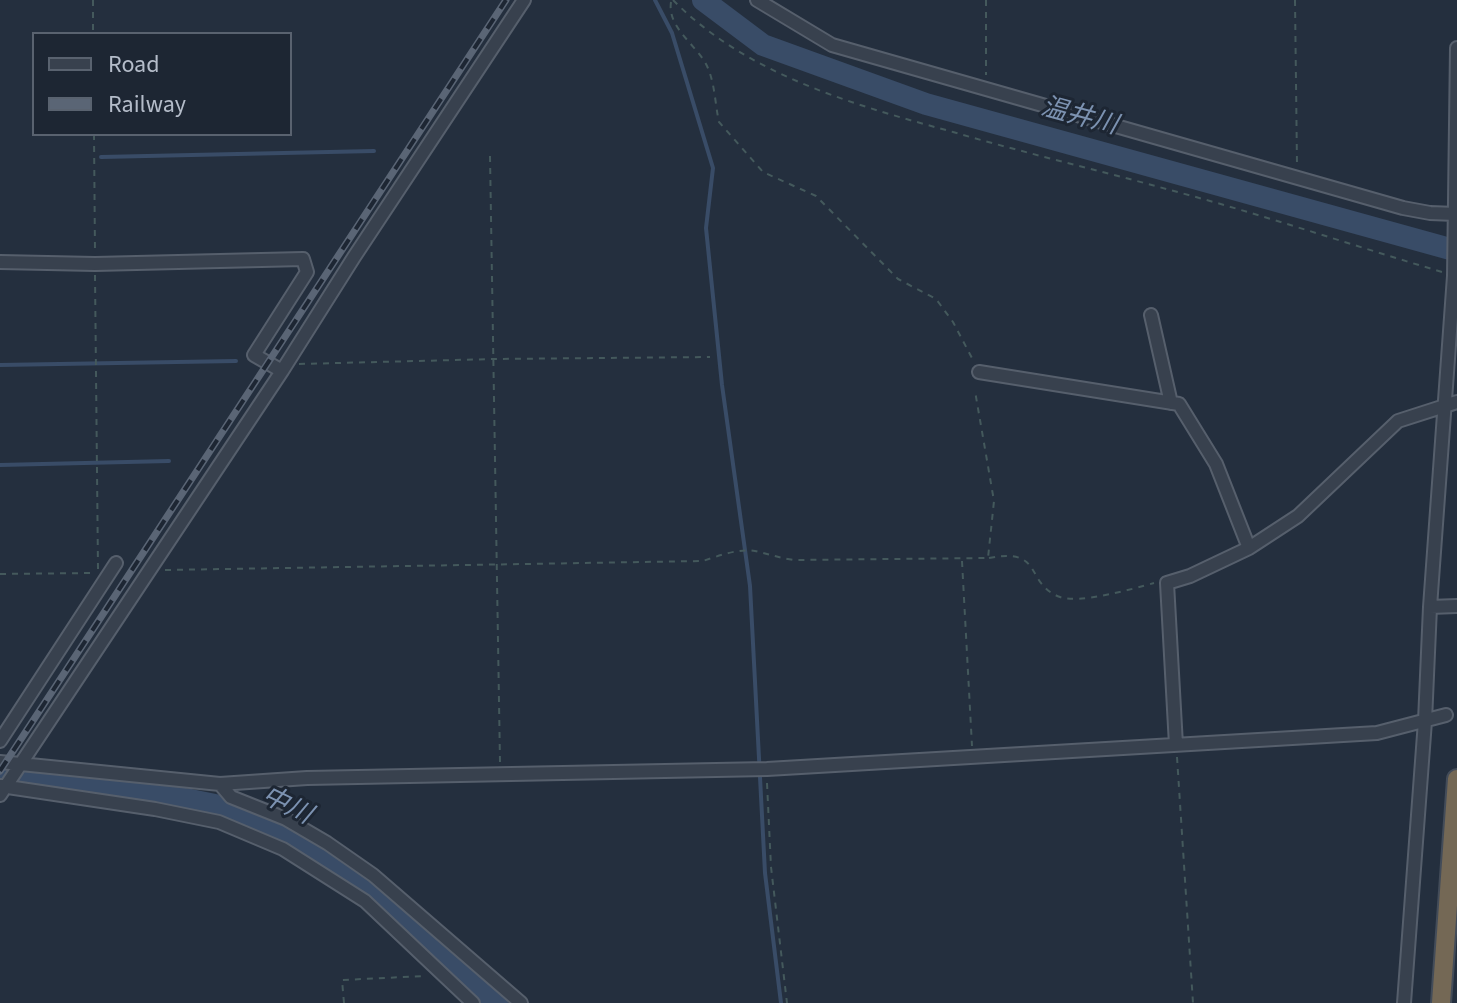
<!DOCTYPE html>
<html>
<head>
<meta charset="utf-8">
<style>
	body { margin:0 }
	#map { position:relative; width:1457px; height:1003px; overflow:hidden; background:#242f3e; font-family:"Source Sans 3",sans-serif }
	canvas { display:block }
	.legend { position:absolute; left:32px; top:32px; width:260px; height:104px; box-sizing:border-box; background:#1d2633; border:2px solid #59626f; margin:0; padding:10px 14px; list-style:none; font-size:24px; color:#b4bcc9 }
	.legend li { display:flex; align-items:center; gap:16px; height:40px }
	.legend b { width:40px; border:2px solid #59626f }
</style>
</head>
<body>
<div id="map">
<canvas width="1457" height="1003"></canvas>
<ul class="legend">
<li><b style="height:10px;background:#38414e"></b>Road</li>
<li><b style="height:10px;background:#5a6575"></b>Railway</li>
</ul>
</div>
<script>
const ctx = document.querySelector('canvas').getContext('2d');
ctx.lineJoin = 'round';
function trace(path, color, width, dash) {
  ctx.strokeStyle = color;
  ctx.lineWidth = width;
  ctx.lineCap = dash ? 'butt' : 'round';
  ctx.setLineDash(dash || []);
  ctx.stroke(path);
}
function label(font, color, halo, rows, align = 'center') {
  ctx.font = font + ' "Source Sans 3","Noto Sans JP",sans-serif';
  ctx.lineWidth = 6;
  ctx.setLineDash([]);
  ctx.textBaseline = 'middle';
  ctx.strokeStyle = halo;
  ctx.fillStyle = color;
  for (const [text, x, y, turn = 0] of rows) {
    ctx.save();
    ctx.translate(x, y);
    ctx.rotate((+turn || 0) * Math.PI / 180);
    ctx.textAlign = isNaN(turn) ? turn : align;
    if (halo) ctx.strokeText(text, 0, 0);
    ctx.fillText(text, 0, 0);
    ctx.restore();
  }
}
const stream = new Path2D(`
	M655,0L672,33L713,168L706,228L722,385L750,586L765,873L781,1003
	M101,157L374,151
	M0,365L236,361
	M0,465L169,461`);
const river = new Path2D(`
	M703,0L763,45L926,104L1457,251
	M0,773L151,792L215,805L250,820L329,858L365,886L497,1003`);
const path = new Path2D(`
	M93,0V34
	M673,0C747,75 854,105 953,132C1025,153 1098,170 1170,190C1261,214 1351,245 1442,272
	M986,0V75
	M1295,0L1297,165
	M671,2C667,28 697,45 707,66C715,83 715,104 719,122L763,172L816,196L898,279L936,299L953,322L973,360
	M94,134L95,253
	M490,156L500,762
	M95,275L98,569
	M299,364L495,359L710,357
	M989,558C1045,547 1024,584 1060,597C1079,604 1133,589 1154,583
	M962,561L972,746
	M165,570L703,561C718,556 739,548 755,551C768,554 780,558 794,560L988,558L994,501L975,391
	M0,574L95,573
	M1177,757L1193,1003
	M767,783L771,867L787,1003
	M344,1003L342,980L425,976`);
const minor = new Path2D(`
	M757,0L832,45L1403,208L1430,213L1456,214
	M0,262L95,264L303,259L307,272L254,355L282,371
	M1151,315L1171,403
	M979,372L1179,404L1216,464L1249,548
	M1430,607L1457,606
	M0,741L116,563
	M1176,745L1167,583L1190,576L1249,548L1298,516L1398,421L1457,402
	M0,762L220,784L307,778L767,769L1377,733L1446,715
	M220,784L231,797L286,819L327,843L373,875L521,1003
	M1,786L155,809L219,822L283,849L365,901L473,1003
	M0,795L282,371L354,257L524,0
	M1404,1003L1425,721L1430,607L1454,276L1457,48`);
const highway = new Path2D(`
	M1441,1003L1457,779`);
const rail = new Path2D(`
	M0,771L506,0`);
const waterNames = [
	["温井川",1079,118,15],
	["中川",286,807,26]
];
trace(stream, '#394c67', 4);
trace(river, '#394c67', 22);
trace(minor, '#565f6c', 16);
trace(highway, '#434c59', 22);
trace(path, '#44595c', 2, [6, 6]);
trace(minor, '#38414e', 12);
trace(highway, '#746855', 18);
trace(rail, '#5a6575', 7);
trace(rail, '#1d2633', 4, [12]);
label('italic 26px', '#7c92b1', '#1d2633', waterNames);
</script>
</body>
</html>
